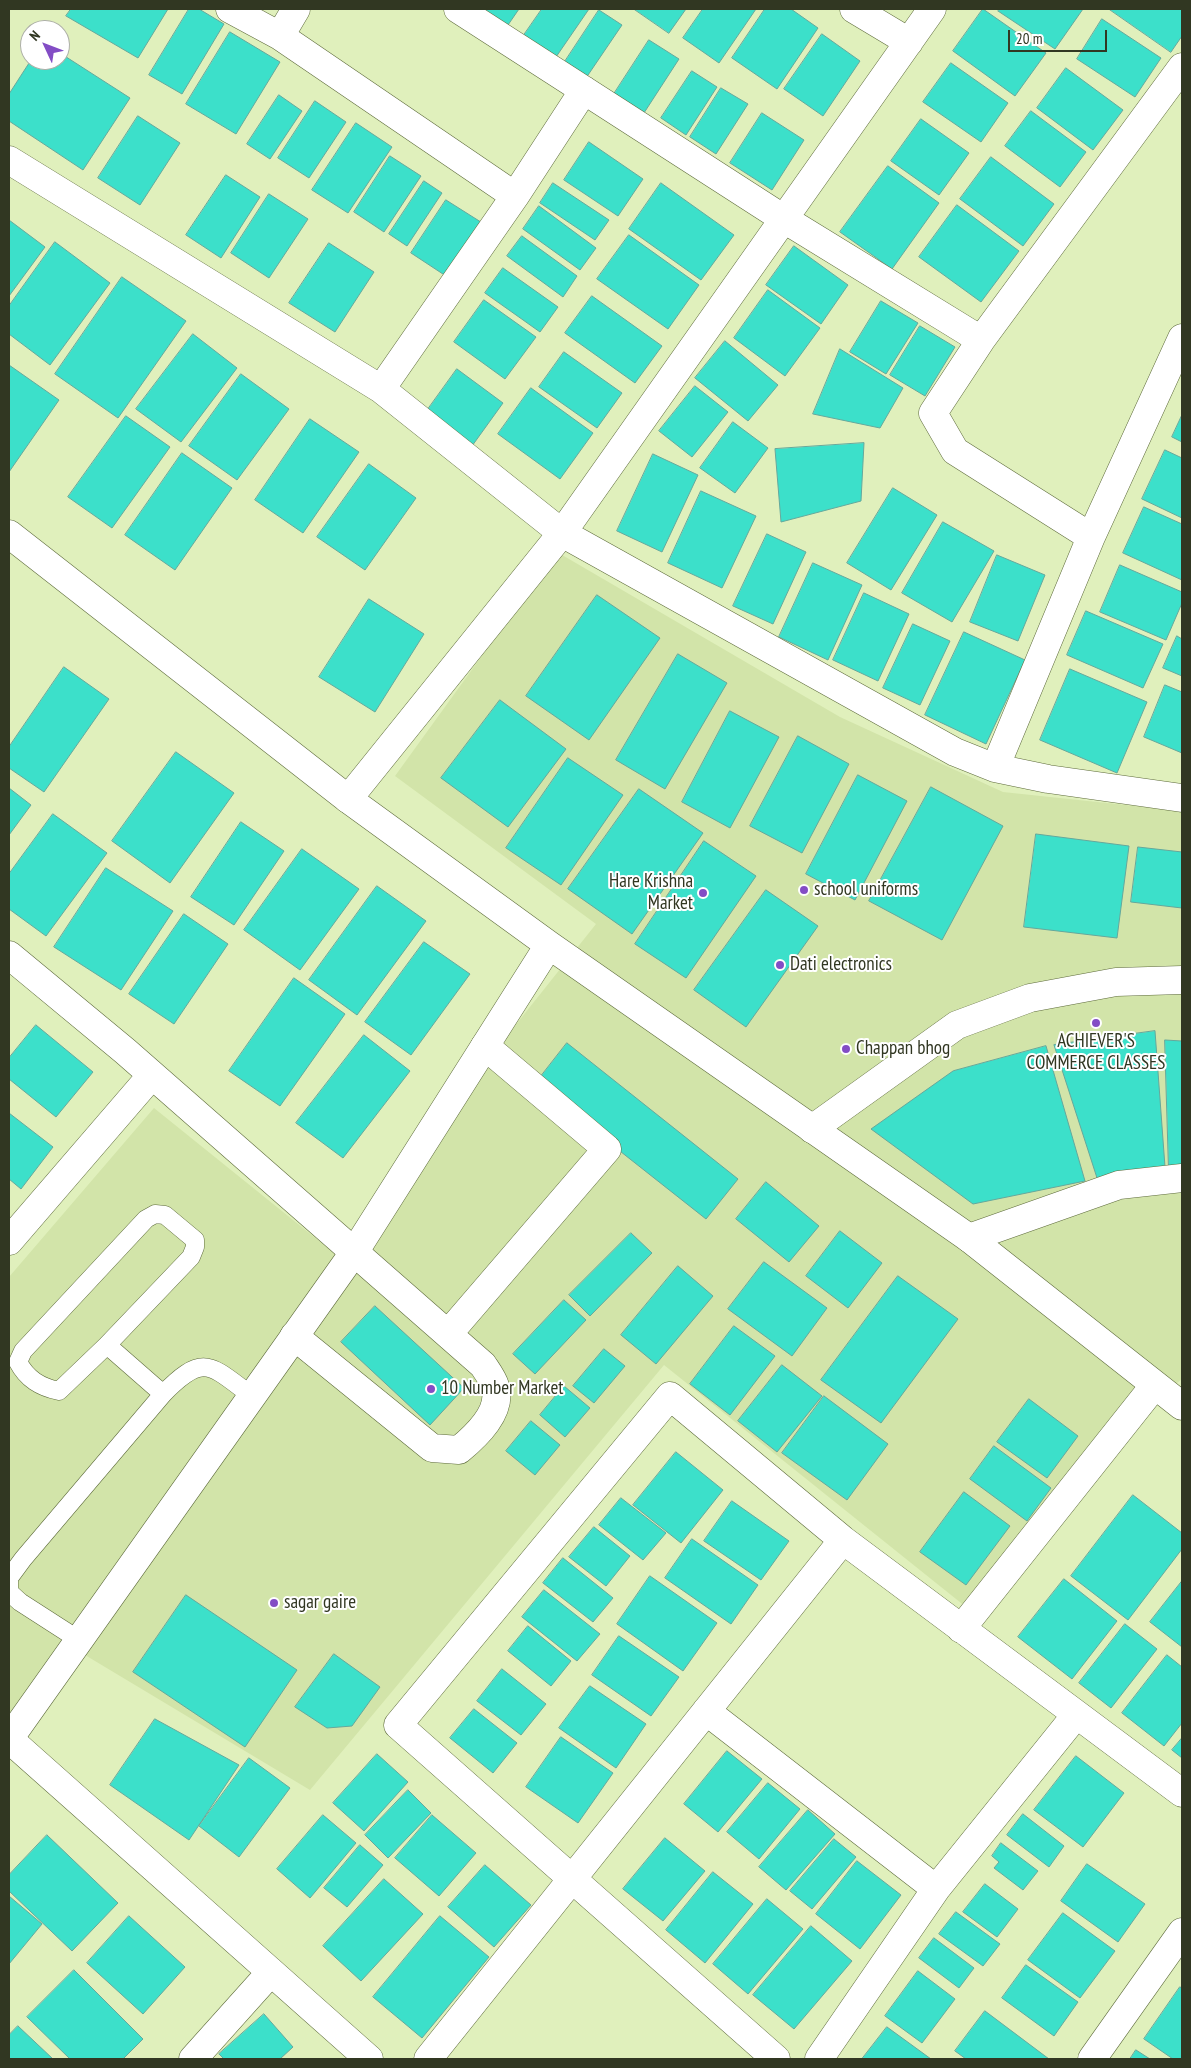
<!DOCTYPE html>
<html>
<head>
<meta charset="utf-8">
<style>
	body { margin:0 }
	#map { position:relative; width:1191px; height:2068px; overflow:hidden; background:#e0f0bc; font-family:"PT Sans Narrow",sans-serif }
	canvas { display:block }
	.frame { position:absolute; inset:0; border:10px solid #313722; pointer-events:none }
	.north { position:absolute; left:20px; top:20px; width:50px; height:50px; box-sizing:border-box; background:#fff; border:1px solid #adafa7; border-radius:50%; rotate:313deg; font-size:14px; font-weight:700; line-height:20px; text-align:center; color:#313722 }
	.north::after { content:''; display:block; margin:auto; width:18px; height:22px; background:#834dc5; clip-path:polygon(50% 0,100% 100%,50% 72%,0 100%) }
	.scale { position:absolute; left:1008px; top:30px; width:99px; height:22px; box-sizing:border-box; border:2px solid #313722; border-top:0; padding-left:6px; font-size:15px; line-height:18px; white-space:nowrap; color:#313722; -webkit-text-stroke:4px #fff; paint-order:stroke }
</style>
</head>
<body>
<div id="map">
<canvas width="1191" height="2068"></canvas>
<div class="frame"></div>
<div class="north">N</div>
<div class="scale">20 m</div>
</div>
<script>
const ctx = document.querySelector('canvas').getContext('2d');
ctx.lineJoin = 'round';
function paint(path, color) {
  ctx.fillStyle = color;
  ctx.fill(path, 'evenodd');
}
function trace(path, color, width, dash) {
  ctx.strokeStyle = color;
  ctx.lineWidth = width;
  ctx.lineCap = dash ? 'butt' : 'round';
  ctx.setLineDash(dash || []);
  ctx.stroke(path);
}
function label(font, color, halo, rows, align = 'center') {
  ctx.font = font + ' "PT Sans Narrow",sans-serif';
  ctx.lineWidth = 4;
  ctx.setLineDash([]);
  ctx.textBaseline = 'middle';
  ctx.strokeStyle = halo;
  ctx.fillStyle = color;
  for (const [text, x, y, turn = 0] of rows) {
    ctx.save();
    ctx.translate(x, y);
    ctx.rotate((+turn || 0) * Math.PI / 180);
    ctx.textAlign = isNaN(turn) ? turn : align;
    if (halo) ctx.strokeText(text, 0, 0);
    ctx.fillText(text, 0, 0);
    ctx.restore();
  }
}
const built = new Path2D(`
	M557,552L840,717L1003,792L1182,811V1379L1144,1409L971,1611L664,1365L310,1790L70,1646L9,1716V1277L154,1108L334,1253L596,924L395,776Z`);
const building = new Path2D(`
	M71,9H168L138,58L66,16Z
	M189,9H199L224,24L182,94L149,75Z
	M484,9H519L508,25Z
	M542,9H589L556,57L524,35Z
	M634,9H686L669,33Z
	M703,9H756L719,63L683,38Z
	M765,9H791L818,28L777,89L732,58Z
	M983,9L1046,53L1015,96L953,51Z
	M1000,9H1083L1055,49L998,11Z
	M1109,9H1182V36L1171,52Z
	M599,10L622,25L586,78L564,63Z
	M1102,19L1161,58L1135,97L1077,59Z
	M230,32L280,62L236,134L186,104Z
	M822,34L860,61L823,116L784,89Z
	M649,40L679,59L642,116L612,97Z
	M60,53L130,98L83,170L9,121V94L31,60H60Z
	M951,63L1008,103L981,142L923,102Z
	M1066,68L1123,110L1093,150L1037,108Z
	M692,71L717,87L686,135L661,118Z
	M721,88L748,104L716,154L690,137Z
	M279,95L302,111L270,159L247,144Z
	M315,101L346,122L309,178L278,158Z
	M1031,111L1086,152L1060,187L1005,146Z
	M762,113L804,140L772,190L730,163Z
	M138,116L180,143L140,205L98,178Z
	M921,119L969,153L939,195L891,161Z
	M356,123L392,147L348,213L312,190Z
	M589,142L643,179L618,216L564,180Z
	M390,156L421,176L384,232L354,212Z
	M991,157L1054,204L1023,246L960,199Z
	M888,166L939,203L892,269L840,232Z
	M226,175L260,197L221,258L186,235Z
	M424,181L442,193L407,246L389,234Z
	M553,183L609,220L595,240L540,203Z
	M661,183L734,235L701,280L629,229Z
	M269,194L308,219L269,278L231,253Z
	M446,200L484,224L449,278L411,253Z
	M957,205L1019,251L981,302L919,257Z
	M539,206L596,248L580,270L523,229Z
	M9,220L45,247L9,296Z
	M629,235L699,285L668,329L597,279Z
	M522,236L577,276L563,297L507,256Z
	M55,242L110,283L50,365L9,334V306Z
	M329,243L374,272L335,332L289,303Z
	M794,246L848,285L821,324L766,285Z
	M503,268L558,307L540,332L485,293Z
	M122,277L186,321L118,418L55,374Z
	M768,290L820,328L785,376L734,338Z
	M592,296L662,346L635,383L565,333Z
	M484,300L536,337L505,379L454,342Z
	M881,301L918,323L886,374L850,352Z
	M920,326L955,347L925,396L890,375Z
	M193,334L237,368L181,442L136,409Z
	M725,341L778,385L748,421L695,378Z
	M840,349L903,388L880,428L813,414Z
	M564,352L622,393L597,428L539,387Z
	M9,365L59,400L9,472Z
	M457,369L503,403L472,446L426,412Z
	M241,374L289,409L237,480L189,446Z
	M695,386L728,412L692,457L659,431Z
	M531,388L593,433L560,479L498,434Z
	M1182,415V442L1172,437Z
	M126,416L170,447L112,528L68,497Z
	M310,419L359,452L303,533L255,500Z
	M733,422L768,448L735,493L700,468Z
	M864,443L861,501L781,522L775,449Z
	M1165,450L1182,458V518L1142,499Z
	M182,453L232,488L175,570L125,535Z
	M653,454L698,475L662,552L617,531Z
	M369,464L416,498L365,570L317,537Z
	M893,488L937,515L891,590L847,563Z
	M701,491L756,516L722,588L668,563Z
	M1144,507L1182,524V580L1123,553Z
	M943,522L994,551L952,622L902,593Z
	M767,534L806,552L773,624L733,606Z
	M997,555L1045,575L1018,641L970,622Z
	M813,563L862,585L828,660L779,637Z
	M1120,565L1182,592V603L1166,640L1100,612Z
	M864,593L909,614L878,681L833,660Z
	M597,595L660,638L589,740L526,696Z
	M369,599L424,634L375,712L319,677Z
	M1086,611L1163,644L1143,688L1067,655Z
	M913,624L950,641L920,705L883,688Z
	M964,632L1025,660L986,744L925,715Z
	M1177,636L1182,639V676L1163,668Z
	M678,654L727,683L665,789L616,760Z
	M64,667L109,699L44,792L9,768V747Z
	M1070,669L1147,702L1117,773L1040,740Z
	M1165,685L1182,692V753L1144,737Z
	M500,700L566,749L508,827L441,778Z
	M730,711L779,737L730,828L682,802Z
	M798,736L849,764L802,853L750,826Z
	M176,752L234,793L170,883L112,841Z
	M568,758L623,795L561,885L506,848Z
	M858,775L907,801L855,900L806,874Z
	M931,787L1003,826L942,940L869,901Z
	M9,788L31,805L9,835Z
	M639,789L703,833L632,934L568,889Z
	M53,814L107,853L46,936L9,909V874Z
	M241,822L284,851L234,925L191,897Z
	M1036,834L1129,846L1117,938L1024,927Z
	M704,841L756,876L686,978L635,944Z
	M1138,847L1182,852V908L1131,902Z
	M302,849L359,889L300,970L244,930Z
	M106,868L173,911L121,990L54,947Z
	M377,886L426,921L357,1015L309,980Z
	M766,890L818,926L746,1027L694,990Z
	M184,914L228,944L174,1024L129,994Z
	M424,942L470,974L411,1055L365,1022Z
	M294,978L345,1014L280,1106L229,1071Z
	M36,1025L93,1072L56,1117L9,1079V1058Z
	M1155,1031L1165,1167L1098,1181L1054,1045Z
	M364,1035L410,1071L343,1158L296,1123Z
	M1165,1040L1182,1041V1171L1169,1172Z
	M567,1043L738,1179L706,1219L535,1084Z
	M1046,1046L1085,1181L973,1204L871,1129L953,1071Z
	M9,1113L53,1147L21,1189L9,1179Z
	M766,1182L819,1226L789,1262L736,1219Z
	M840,1231L882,1263L848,1308L806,1276Z
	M631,1233L652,1253L590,1316L569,1295Z
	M764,1262L827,1308L792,1356L728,1309Z
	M678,1266L713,1296L656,1364L621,1335Z
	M898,1276L958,1319L881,1423L821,1380Z
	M564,1300L586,1320L535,1374L513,1354Z
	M375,1306L464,1388L430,1425L341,1342Z
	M734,1326L775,1356L730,1415L690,1384Z
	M604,1349L625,1366L594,1403L573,1386Z
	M782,1365L822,1396L777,1452L738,1421Z
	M564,1386L590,1408L565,1437L540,1415Z
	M824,1396L888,1444L847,1500L782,1453Z
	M1029,1399L1078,1436L1047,1478L997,1442Z
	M531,1421L560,1445L535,1475L506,1451Z
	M994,1446L1051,1488L1027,1521L970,1479Z
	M676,1452L723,1490L681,1543L633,1505Z
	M964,1492L1010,1526L966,1585L920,1552Z
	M1133,1495L1182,1533V1549L1128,1620L1071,1576Z
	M621,1498L666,1533L643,1560L599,1525Z
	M732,1501L789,1541L761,1580L704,1541Z
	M594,1527L630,1556L606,1586L569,1557Z
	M692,1539L758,1585L731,1624L665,1578Z
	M563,1558L613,1598L593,1622L543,1583Z
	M650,1576L717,1623L683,1671L617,1624Z
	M1064,1579L1117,1621L1072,1679L1018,1637Z
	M1182,1581V1647L1150,1622Z
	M544,1590L600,1634L577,1661L522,1617Z
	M186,1595L297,1670L245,1747L133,1672Z
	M1125,1624L1157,1649L1111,1708L1079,1683Z
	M528,1626L571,1661L551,1686L508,1651Z
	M619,1636L679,1677L651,1716L592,1675Z
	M334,1654L380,1687L352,1726L327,1728L295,1707Z
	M1167,1655L1182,1667V1723L1164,1746L1122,1713Z
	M502,1669L546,1704L521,1735L477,1701Z
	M590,1686L646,1724L616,1768L559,1728Z
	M474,1709L517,1743L493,1773L450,1738Z
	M155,1719L239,1765L189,1840L110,1785Z
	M561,1737L613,1773L578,1823L526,1787Z
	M1182,1738V1758L1172,1750Z
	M727,1751L762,1779L718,1832L684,1804Z
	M377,1754L408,1782L364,1831L333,1803Z
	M1076,1756L1124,1793L1083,1847L1034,1810Z
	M249,1758L290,1788L239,1857L199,1826Z
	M768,1783L800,1809L759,1859L727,1832Z
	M408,1790L431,1813L388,1858L365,1835Z
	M808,1810L835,1834L786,1890L759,1867Z
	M1023,1814L1064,1846L1049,1867L1007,1835Z
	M323,1815L356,1843L310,1898L277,1869Z
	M432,1815L476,1853L439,1896L395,1858Z
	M47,1835L118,1903L72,1951L9,1891V1875Z
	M665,1838L705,1871L663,1921L623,1889Z
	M834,1839L856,1857L812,1909L790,1891Z
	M1001,1843L1038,1871L1023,1890L994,1868L999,1862L992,1856Z
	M360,1845L383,1865L347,1907L324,1888Z
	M857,1861L901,1895L860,1949L816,1914Z
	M1087,1864L1145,1904L1118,1942L1061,1901Z
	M485,1865L531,1905L494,1947L448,1907Z
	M713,1872L753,1904L705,1963L666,1930Z
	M384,1879L423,1914L361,1981L323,1946Z
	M985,1884L1018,1909L997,1937L963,1912Z
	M9,1896L42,1924L9,1964Z
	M767,1899L803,1929L748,1994L713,1964Z
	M956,1912L1000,1944L983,1966L939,1934Z
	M1063,1913L1115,1951L1080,1998L1028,1960Z
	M129,1916L185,1967L143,2014L87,1963Z
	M440,1916L489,1957L422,2038L373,1997Z
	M811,1926L852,1961L794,2029L753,1995Z
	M934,1938L974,1968L959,1988L919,1958Z
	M1026,1965L1078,2002L1054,2036L1002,1998Z
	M74,1970L143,2039L123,2059H70L27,2017Z
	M918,1971L955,1999L922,2043L885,2016Z
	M1180,1987L1182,1988V2059H1173L1144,2039Z
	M985,2011L1049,2059H966L955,2051Z
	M264,2014L293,2047L280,2059H224L219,2054Z
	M18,2026L53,2059H9V2035Z
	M887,2027L931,2059H862Z
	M1136,2050L1150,2059H1130Z`);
const service = new Path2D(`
	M155,1214L165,1215L195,1240V1247L191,1257L107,1345L59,1391C40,1387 27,1379 18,1362L23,1351L146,1219Z
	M107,1345L163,1394
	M9,1590V1578L23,1559L163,1394C204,1352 210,1365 252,1396
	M9,1592L20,1602L79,1640`);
const minor = new Path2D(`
	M230,9L280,36L515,196
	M458,9L784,219L981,340
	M854,9L909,42
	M280,36L296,9
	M9,160L381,389L562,533L955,752L995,768L1048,779L1182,798
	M381,389L515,196L584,90
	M1091,537L955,451L933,413L981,340L1182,67
	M995,768L1091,537L1182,338
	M348,799L562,533L932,9
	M9,955L125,1051L483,1365C487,1371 493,1379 495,1386C503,1411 476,1436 459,1450L432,1448L294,1336
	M812,1129L957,1025L1030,998L1116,982L1182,980
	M969,1238L1119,1185L1182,1178
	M9,1241L152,1075
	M448,1334L607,1149L485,1046
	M961,1629L1154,1386
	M706,1711L936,1889
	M9,1739L369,2059
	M193,2059L271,1972
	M428,2059L843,1540
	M776,2059L398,1725L670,1396L843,1540L1182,1793
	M819,2059L936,1889L1076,1715
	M1092,2059L1182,1932`);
const tertiary = new Path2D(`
	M9,534L348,799L549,945L969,1238L1182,1406
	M9,1739L355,1251L549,945`);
const markers = [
	[804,890,5,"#834dc5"],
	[703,893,5,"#834dc5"],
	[780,965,5,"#834dc5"],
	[1096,1023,5,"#834dc5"],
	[846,1049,5,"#834dc5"],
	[431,1389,5,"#834dc5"],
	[274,1603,5,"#834dc5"]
];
const poiNames = [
	["Hare Krishna",693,882,"right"],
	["Market",693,904,"right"],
	["school uniforms",814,890],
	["Dati electronics",790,965],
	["ACHIEVER'S",1096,1042,"center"],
	["COMMERCE CLASSES",1096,1064,"center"],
	["Chappan bhog",856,1049],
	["10 Number Market",441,1389],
	["sagar gaire",284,1603]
];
paint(built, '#d2e4a9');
paint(building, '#3ce0ca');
trace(building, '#65a89c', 1);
trace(service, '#5e6b3c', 19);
trace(minor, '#5e6b3c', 29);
trace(tertiary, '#5e6b3c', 29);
trace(service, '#fff', 18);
trace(minor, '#fff', 28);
trace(tertiary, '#fff', 28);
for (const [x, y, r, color] of markers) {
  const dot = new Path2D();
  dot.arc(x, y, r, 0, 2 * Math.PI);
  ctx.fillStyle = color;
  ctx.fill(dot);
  trace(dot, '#fff', 2);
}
label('19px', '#313722', '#fff', poiNames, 'left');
</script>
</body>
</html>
